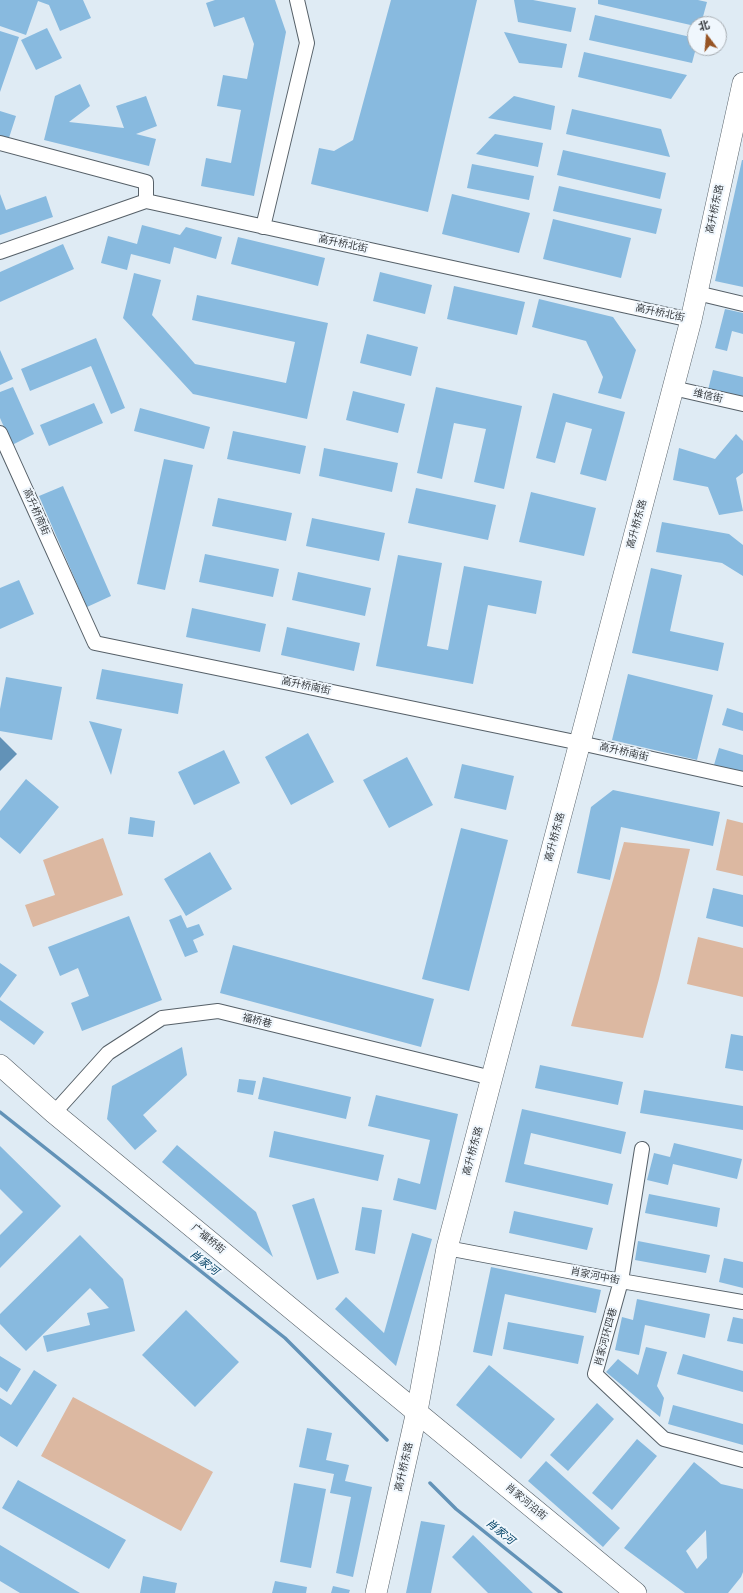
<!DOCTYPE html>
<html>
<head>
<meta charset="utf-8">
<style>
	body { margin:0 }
	#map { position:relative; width:743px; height:1593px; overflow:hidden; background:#dfebf4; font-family:"Noto Sans","Noto Sans SC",sans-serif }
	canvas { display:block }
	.north { position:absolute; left:687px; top:16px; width:40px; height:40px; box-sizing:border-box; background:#f0f7fd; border:1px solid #a7adb2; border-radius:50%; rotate:344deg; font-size:11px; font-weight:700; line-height:16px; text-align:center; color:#393d41 }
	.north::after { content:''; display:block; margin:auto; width:14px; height:18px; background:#975424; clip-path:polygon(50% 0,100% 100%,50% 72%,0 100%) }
</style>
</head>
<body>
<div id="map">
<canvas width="743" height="1593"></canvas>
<div class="north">北</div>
</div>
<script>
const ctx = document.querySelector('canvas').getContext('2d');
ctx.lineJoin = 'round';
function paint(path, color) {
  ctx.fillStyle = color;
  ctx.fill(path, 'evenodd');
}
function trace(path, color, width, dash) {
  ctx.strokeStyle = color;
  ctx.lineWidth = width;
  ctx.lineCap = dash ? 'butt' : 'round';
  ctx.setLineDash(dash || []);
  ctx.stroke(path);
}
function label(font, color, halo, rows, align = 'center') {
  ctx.font = font + ' "Noto Sans","Noto Sans SC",sans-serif';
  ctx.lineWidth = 4;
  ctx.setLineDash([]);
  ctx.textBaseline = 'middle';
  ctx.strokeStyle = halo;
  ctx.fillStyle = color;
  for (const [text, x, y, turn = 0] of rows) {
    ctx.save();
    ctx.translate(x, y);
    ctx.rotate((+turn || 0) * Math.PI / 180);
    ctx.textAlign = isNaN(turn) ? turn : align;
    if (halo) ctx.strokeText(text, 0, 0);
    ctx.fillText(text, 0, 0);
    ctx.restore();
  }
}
const green = new Path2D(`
	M727,819L743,823V876L716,870Z
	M103,838L123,895L33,927L25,905L55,895L43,860Z
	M624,842L690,849L659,979L643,1038L571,1026Z
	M698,937L743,948V997L687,984Z
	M73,1397L213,1472L181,1531L41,1456Z`);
const water = new Path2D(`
	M0,737L17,754L0,771Z`);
const stream = new Path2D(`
	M0,1112L285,1338L387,1440
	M430,1483L456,1509L561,1593`);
const building = new Path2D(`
	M0,0H83L91,18L60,31L49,5L38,1L26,35L0,26Z
	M215,0H275L286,32L254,196L201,186L206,158L231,163L241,110L217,106L223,75L247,79L254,44L244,17L214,27L206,3Z
	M391,0H477L428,212L311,184L319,148L334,151L353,140Z
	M514,0H533L576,8L571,32L518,22Z
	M598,0H698L707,2L701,24H695V26L598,4Z
	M595,15L695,38L696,48L692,63L589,40Z
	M47,28L62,58L36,70L21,40Z
	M0,31L19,37L0,92Z
	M504,32L567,44L562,68L519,63Z
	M584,52L687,75L671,99L578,77Z
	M80,84L90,106L69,122L124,128L116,106L146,96L157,126L136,134L156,139L149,166L44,140L55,96Z
	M514,96L555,106L551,130L488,118Z
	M572,109L661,129L670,157L566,134Z
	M0,111L16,116L8,141L0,139Z
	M495,134L543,143L538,167L476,154Z
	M563,150L666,173L660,199L557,175Z
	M742,160H743V287L715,281Z
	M472,164L534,176L529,200L467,188Z
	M559,186L662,209L656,234L553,211Z
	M0,194L6,210L46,196L53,217L0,235Z
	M452,194L530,213L519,253L442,234Z
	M553,219L631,238L621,278L543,259Z
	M142,225L180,235L186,227L222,237L216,259L174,247L170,264L131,254L127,270L101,263L108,236L137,244Z
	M238,237L325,258L318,286L231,264Z
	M63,244L74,269L0,302V272Z
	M380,272L432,285L425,314L373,301Z
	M134,273L161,280L152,315L195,364L286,383L295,342L192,320L197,295L328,323L307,419L193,394L123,318Z
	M454,286L525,302L517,335L447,319Z
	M539,299L613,317L636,350L621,399L598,393L603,377L586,341L532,327Z
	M725,309L743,313V334L732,331L727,351L715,348Z
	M367,334L418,347L411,376L360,363Z
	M96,338L125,408L111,414L91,366L30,391L21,369Z
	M0,350L13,379L0,385Z
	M713,370L743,377V398L708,390Z
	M13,387L34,434L12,445L0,418V392Z
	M436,387L522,406L504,489L474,482L486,429L454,423L442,479L417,473Z
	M353,391L405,404L398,433L346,420Z
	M553,393L625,412L606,481L580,474L592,429L566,422L555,463L536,458Z
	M94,403L103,423L49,446L40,425Z
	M140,408L210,427L204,449L134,431Z
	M233,431L306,446L300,474L227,459Z
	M736,434L743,441V473L736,478L743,511L719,515L708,487L673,480L679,448L715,459Z
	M324,448L398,463L392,492L319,476Z
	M164,459L193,465L165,590L137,584Z
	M63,486L111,596L87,607L39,496Z
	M416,488L496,505L488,540L408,523Z
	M531,492L596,508L584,556L519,542Z
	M218,498L292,513L286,541L212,526Z
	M312,518L385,533L379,561L306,546Z
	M662,522L729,534L743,545V576L722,563L656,552Z
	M205,554L279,569L273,597L199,582Z
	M398,555L442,563L427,646L448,650L464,566L542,581L536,614L488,605L473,684L376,666Z
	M651,568L682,575L670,631L724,643L718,671L632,653Z
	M298,572L371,588L365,616L292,600Z
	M19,580L34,614L0,629V588Z
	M192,608L266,624L260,652L186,637Z
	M287,627L360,643L354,671L281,655Z
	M102,669L183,684L178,714L96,699Z
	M628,674L713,695L697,760L612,740Z
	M6,677L62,687L52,740L0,731V709Z
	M727,708L743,713V731L722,725Z
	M89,721L122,729L111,775Z
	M308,733L334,782L291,805L265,757Z
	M719,748L743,755V773L714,765Z
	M224,750L240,783L194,805L178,772Z
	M407,757L433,805L389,828L363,780Z
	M462,764L514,776L506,810L454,798Z
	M26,779L59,807L20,854L0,837V811Z
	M613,790L720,812L713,846L621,827L610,880L577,873L591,807Z
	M130,817L155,821L153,837L128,834Z
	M461,828L508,840L469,991L422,979Z
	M210,852L232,889L186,916L164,879Z
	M713,888L743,895V927L706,918Z
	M181,915L187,928L199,924L204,935L193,940L198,952L185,957L169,920Z
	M129,916L162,1000L82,1031L71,1003L89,996L78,968L60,976L48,947Z
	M233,945L434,999L421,1047L220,993Z
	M0,963L17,975L0,998Z
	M0,1000L44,1032L34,1045L0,1020Z
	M731,1034L743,1036V1071L725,1068Z
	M182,1047L187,1075L143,1115L157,1131L135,1150L107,1119L112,1086Z
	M540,1065L623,1082L618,1105L535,1088Z
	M263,1077L351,1097L346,1119L258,1099Z
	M239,1079L256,1081L253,1095L237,1092Z
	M644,1090L743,1106V1130L640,1113Z
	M376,1095L458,1114L436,1210L393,1200L398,1178L420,1184L430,1140L368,1126Z
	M522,1109L626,1132L621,1154L531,1133L524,1164L613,1184L608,1205L505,1182Z
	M274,1131L384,1155L378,1181L269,1157Z
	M674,1143L742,1159L737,1179L673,1164L668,1185L647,1180L654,1153L670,1157Z
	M177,1145L256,1212L273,1257L162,1162Z
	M0,1146L61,1206L0,1268V1235L23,1212L0,1189Z
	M649,1194L720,1208L717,1227L645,1213Z
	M314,1198L339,1273L317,1280L292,1205Z
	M362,1207L382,1210L375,1254L355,1250Z
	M514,1211L593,1228L587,1250L509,1233Z
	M412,1233L432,1239L396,1366L335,1309L346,1297L384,1333Z
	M80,1235L123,1279L135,1331L47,1352L43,1336L90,1325L87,1313L109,1308L90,1288L26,1351L0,1324V1314Z
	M638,1241L710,1255L706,1273L635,1260Z
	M724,1258L743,1262V1288L719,1282Z
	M491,1267L601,1290L596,1313L505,1294L492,1356L473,1352Z
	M637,1299L710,1314L705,1338L645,1325L639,1355L615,1350L622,1317L633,1320Z
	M186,1310L239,1362L195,1407L142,1355Z
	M733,1317L743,1319V1344L727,1341Z
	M508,1322L584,1336L578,1364L503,1349Z
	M646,1347L667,1352L657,1386L664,1398L660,1417L606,1372L618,1359L638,1375Z
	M683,1354L743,1371V1392L677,1374Z
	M0,1356L21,1369L7,1392L0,1387Z
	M489,1365L555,1419L521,1459L456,1405Z
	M34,1370L57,1385L17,1447L0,1436V1398L11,1405Z
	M597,1403L614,1419L568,1471L550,1455Z
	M673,1405L743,1424V1445L668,1424Z
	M307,1428L332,1433L326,1460L349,1465L345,1481L372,1487L353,1577L336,1573L351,1497L330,1493L334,1474L299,1467Z
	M637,1439L657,1456L612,1510L592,1493Z
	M546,1461L620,1528L603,1547L528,1481Z
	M694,1462L721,1484L743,1489V1572L741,1577L728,1593H685L624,1548ZM706,1530L707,1558L697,1569L686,1551Z
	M18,1480L126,1540L109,1569L2,1508Z
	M294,1483L326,1489L311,1568L280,1562Z
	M421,1521L445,1525L431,1593H406Z
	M473,1535L533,1593H488L452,1557Z
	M0,1545L80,1593H20L0,1581Z
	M143,1576L177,1583L175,1593H140Z
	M275,1581L307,1587L306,1593H272Z
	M333,1586L350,1590L349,1593H331Z`);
const street = new Path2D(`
	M0,143L146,182V201
	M263,227L307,43L297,0
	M0,252L146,201L691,320
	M697,293L743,304
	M673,388L743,404
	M0,433L95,643L580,743L743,779
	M54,1113L108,1053L162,1018L218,1011L492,1078
	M642,1149L621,1281L595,1374L664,1439L743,1460
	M447,1248L621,1281L743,1302`);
const secondary = new Path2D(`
	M0,1065L54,1113L636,1593
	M376,1593L417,1411L447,1248L691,320L743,83`);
const streetNames = [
	["高升桥东路",715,209,-78],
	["高升桥北街",343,244,12],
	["高升桥北街",660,313,12],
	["维信街",708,396,13],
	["高升桥南街",36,512,66],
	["高升桥东路",637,524,-75],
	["高升桥南街",306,686,12],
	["高升桥南街",624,752,13],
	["高升桥东路",555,837,-75],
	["福桥巷",257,1021,14],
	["高升桥东路",473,1151,-75],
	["广福桥街",208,1239,39],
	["肖家河中街",595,1276,11],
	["肖家河环四巷",606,1337,-75],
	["高升桥东路",404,1467,-77],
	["肖家河沿街",526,1502,40]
];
const waterNames = [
	["肖家河",204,1263,38],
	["肖家河",500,1532,39]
];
paint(green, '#dcb8a1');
paint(water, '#6292b7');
trace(stream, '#6292b7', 3.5);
paint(building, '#88badf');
trace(street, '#566068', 16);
trace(secondary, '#566068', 22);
trace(street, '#fff', 14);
trace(secondary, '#fff', 21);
label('10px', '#393d41', '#f0f7fd', streetNames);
label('italic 11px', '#024266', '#f0f7fd', waterNames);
</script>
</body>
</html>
